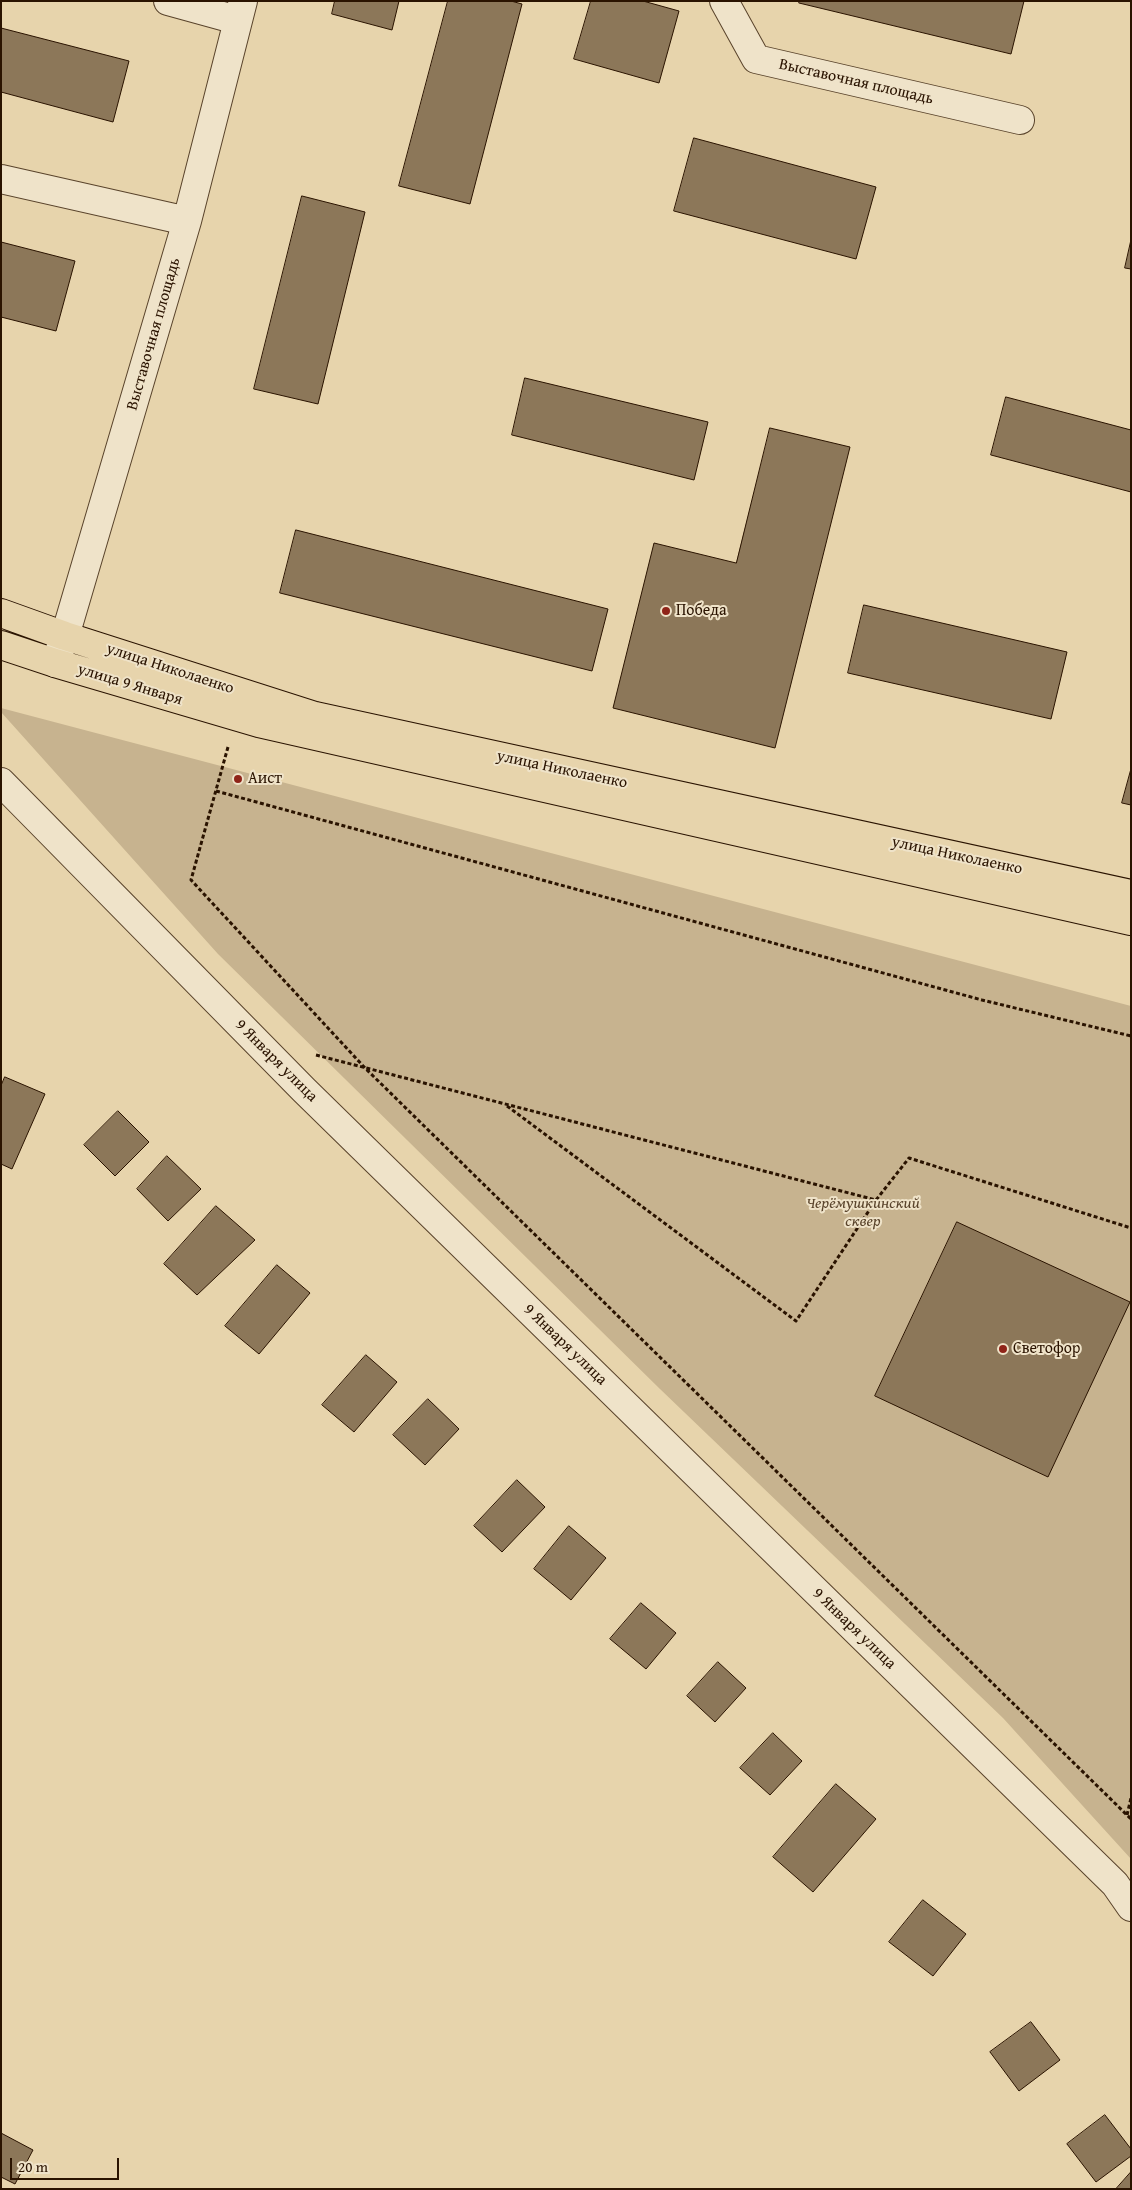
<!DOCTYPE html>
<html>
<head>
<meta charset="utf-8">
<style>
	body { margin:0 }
	#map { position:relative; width:1132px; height:2190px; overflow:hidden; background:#e7d4ac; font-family:"Gentium Book Plus",serif }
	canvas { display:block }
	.frame { position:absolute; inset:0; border:2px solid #2a1300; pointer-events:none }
	.scale { position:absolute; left:10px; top:2158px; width:109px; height:22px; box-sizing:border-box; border:2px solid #2a1300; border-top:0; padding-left:6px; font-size:15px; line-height:18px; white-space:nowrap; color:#2a1300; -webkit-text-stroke:4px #efe3c9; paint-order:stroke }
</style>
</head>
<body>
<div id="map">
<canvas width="1132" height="2190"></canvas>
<div class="frame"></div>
<div class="scale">20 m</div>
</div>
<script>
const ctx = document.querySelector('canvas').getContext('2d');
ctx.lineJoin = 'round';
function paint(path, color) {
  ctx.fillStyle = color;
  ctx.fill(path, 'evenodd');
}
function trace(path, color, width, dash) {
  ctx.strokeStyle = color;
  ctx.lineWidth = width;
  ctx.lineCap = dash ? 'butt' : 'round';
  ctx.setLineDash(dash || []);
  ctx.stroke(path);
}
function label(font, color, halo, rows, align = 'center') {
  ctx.font = font + ' "Gentium Book Plus",serif';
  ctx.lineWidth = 4;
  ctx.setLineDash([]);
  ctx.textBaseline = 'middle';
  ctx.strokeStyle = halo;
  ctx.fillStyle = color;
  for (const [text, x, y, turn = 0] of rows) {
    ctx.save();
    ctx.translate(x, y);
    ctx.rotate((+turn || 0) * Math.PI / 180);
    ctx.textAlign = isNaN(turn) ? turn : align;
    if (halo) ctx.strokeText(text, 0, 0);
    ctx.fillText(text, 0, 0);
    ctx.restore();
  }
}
const green = new Path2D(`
	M1,708L1131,1006V1859L1003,1718L660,1389L218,954L1,712Z`);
const building = new Path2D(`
	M335,1H399L392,30L332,14Z
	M448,1H511L522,4L470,204L399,186Z
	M591,1H643L679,11L659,83L574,59Z
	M800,1H1024L1011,54L799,3Z
	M1,28L129,61L113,122L1,92Z
	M694,138L876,187L856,259L674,211Z
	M302,196L365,212L318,404L254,389Z
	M1131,240V269L1125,268Z
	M1,242L75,261L56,331L1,317Z
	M525,378L708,422L694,480L512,435Z
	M1006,397L1131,430V492L991,455Z
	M770,428L850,447L775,748L613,708L654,543L736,563Z
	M296,530L608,609L592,671L280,593Z
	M864,605L1067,652L1051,719L848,673Z
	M1131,769V805L1122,803Z
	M5,1077L45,1094L12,1169L1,1164V1086Z
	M118,1111L149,1142L115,1176L84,1145Z
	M167,1156L201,1189L168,1221L137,1189Z
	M216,1206L255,1240L197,1295L164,1264Z
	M957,1222L1130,1302L1048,1477L875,1396Z
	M277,1265L310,1293L259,1354L225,1326Z
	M366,1355L397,1382L354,1432L322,1405Z
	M428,1399L459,1429L425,1465L393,1435Z
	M517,1480L545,1507L502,1552L474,1526Z
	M569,1526L606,1558L571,1600L534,1569Z
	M641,1603L676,1633L646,1669L610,1639Z
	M718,1662L746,1688L715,1722L687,1696Z
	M773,1733L802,1761L770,1795L740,1768Z
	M836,1784L876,1819L813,1892L773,1857Z
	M923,1900L966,1934L933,1976L889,1942Z
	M1031,2022L1060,2060L1019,2091L990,2052Z
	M1105,2115L1131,2149V2156L1096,2182L1067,2144Z
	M1,2133L33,2150L15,2184L1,2177Z
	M1131,2172V2189H1116Z`);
const path = new Path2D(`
	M228,747L191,880L365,1068L1131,1819
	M216,791L982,1000L1131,1036
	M316,1055L876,1200L909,1158L1131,1228
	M507,1106L796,1321L876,1200
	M1127,1815L1131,1798`);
const minor = new Path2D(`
	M168,1L237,20
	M724,1L756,59L1020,120
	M1,179L187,221
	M55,663L65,636L187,221L243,1
	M1,782L304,1090L1115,1884L1131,1907`);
const major = new Path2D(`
	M1,613L65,636L315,716L1131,894
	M1,645L55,663L259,723L1131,921`);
const markers = [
	[666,611,5,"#8f2418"],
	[238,779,5,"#8f2418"],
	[1003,1349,5,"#8f2418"]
];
const streetNames = [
	["Выставочная площадь",856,82,13],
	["Выставочная площадь",154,334,-74],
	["улица Николаенко",170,669,18],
	["улица 9 Января",130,685,17],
	["улица Николаенко",562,770,12],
	["улица Николаенко",957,856,12],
	["9 Января улица",276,1061,45],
	["9 Января улица",565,1345,44],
	["9 Января улица",854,1629,44]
];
const poiNames = [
	["Победа",676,611],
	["Аист",248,779],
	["Светофор",1013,1349]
];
const parkNames = [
	["Черёмушкинский",863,1204],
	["сквер",863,1222]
];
paint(green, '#c7b38f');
paint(building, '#8c7759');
trace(building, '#2a1300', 1);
trace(minor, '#59432b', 30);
trace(major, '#2a1300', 30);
trace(path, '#2a1300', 3, [4, 2.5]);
trace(minor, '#efe3c9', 28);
trace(major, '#e7d4ac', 28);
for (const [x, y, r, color] of markers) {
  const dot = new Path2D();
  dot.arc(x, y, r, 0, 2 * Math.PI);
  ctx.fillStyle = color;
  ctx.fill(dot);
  trace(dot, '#efe3c9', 2);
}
label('16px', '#2a1300', '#efe3c9', streetNames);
label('16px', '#2a1300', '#efe3c9', poiNames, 'left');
label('italic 16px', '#59432b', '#efe3c9', parkNames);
</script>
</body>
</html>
